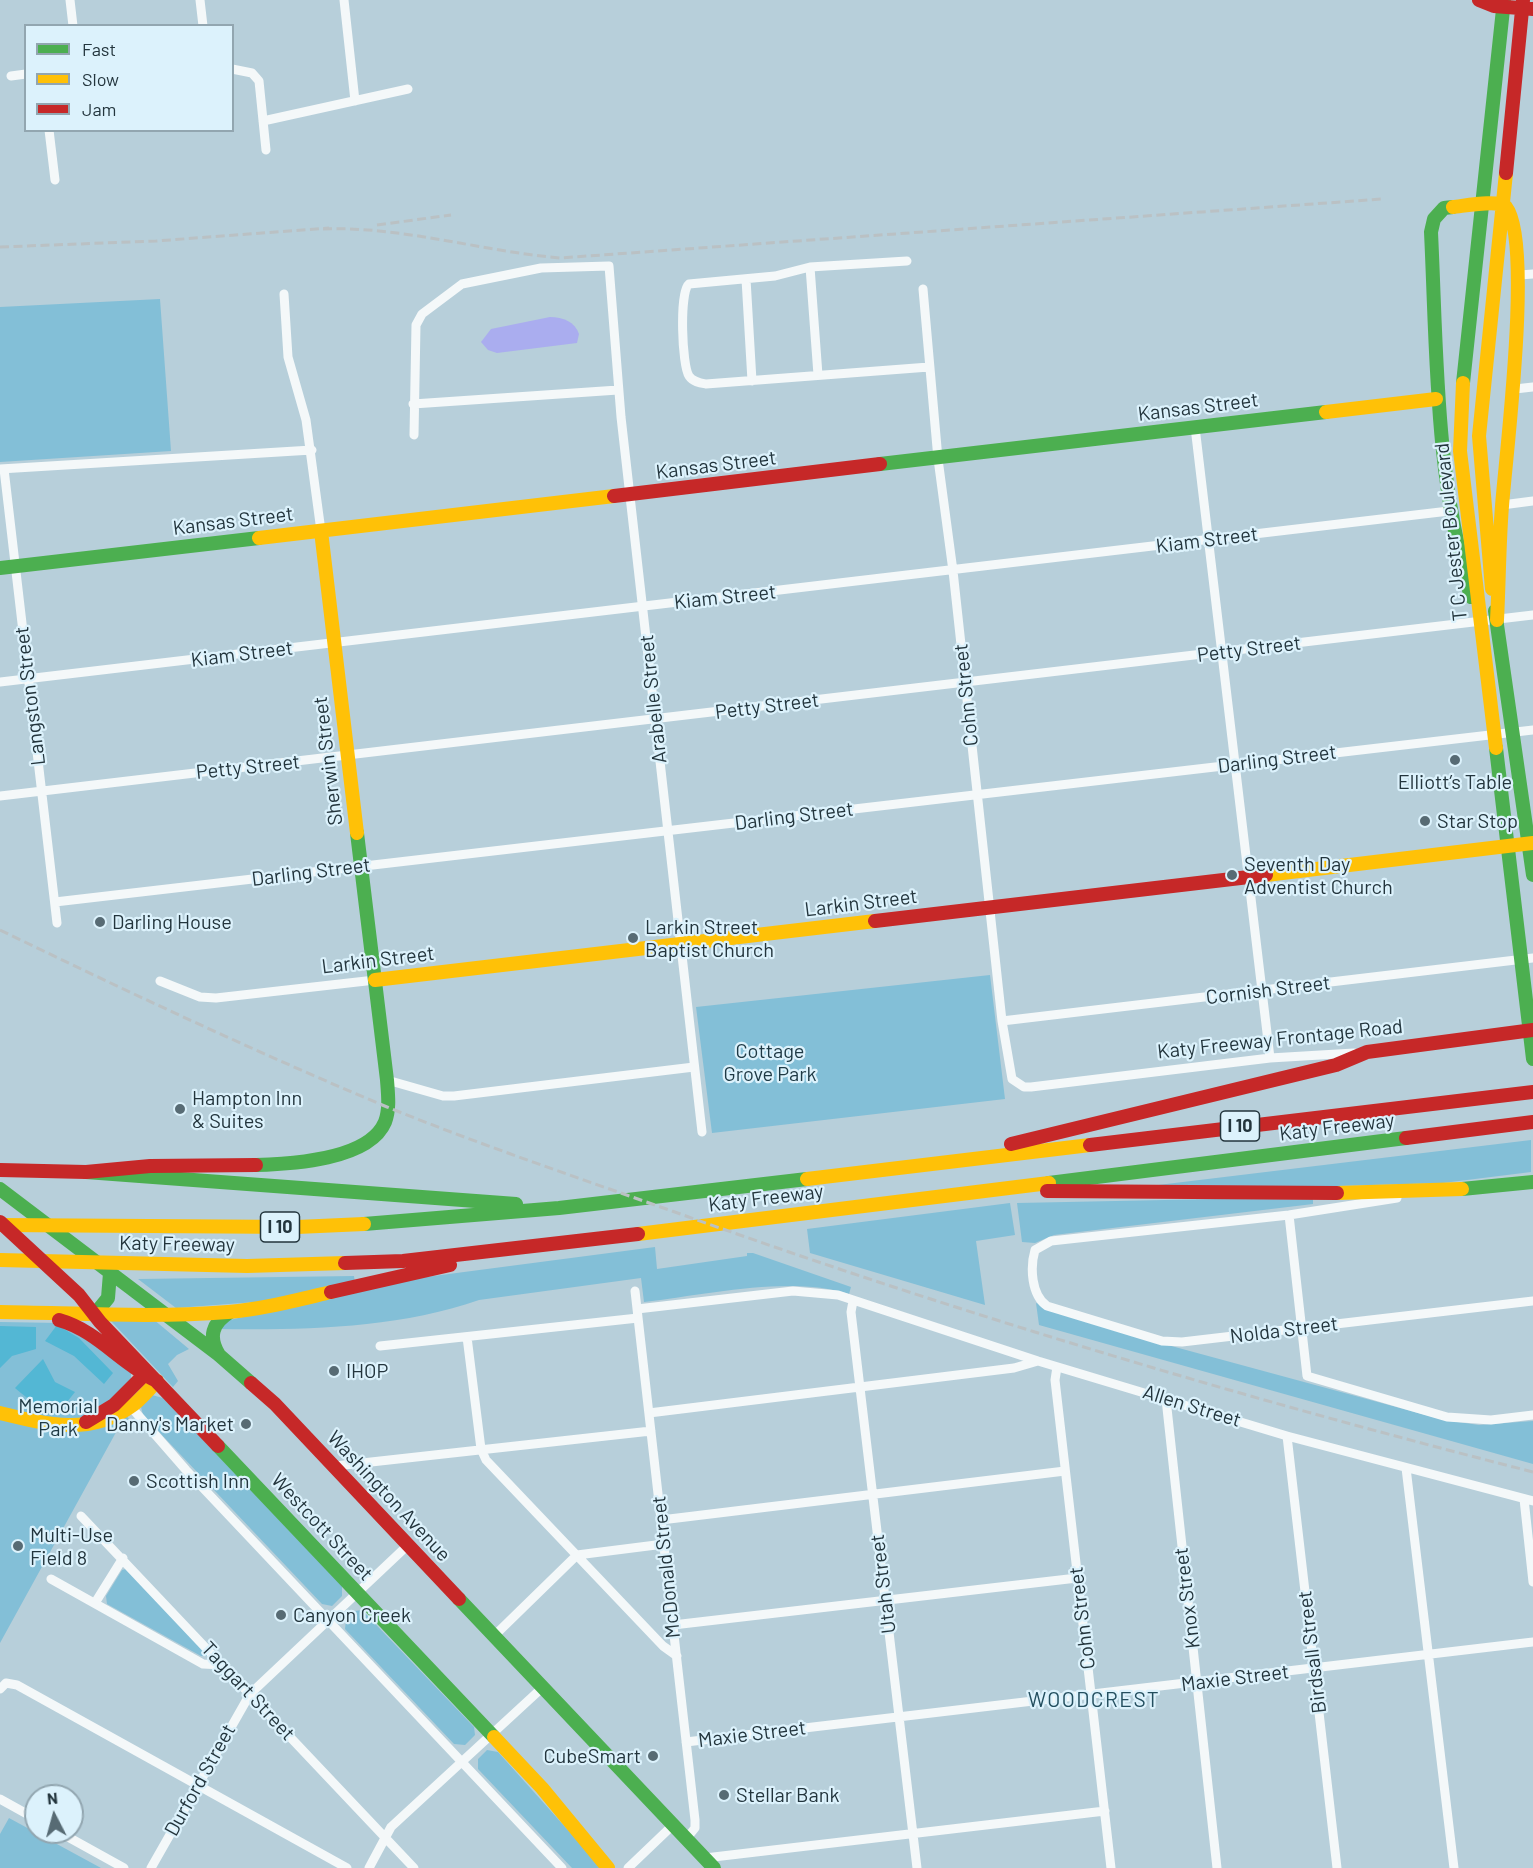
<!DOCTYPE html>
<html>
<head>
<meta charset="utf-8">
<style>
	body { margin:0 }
	#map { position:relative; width:1533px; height:1868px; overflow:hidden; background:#b7cfda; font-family:Barlow,sans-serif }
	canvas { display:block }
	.legend { position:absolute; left:24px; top:24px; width:210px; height:108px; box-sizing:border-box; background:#dcf2fc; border:2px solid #92a6b0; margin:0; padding:8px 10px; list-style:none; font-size:18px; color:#23353d }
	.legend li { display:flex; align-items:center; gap:12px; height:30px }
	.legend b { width:30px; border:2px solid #92a6b0 }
	.north { position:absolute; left:24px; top:1784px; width:60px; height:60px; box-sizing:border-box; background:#dcf2fc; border:2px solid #92a6b0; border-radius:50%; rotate:354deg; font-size:16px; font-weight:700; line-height:24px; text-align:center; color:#23353d }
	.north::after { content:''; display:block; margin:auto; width:21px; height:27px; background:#576b74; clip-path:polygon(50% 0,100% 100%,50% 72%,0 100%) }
</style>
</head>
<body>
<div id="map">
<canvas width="1533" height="1868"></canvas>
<ul class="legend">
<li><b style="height:8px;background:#4caf50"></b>Fast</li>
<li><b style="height:8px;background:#ffc107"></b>Slow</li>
<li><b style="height:8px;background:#c62828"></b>Jam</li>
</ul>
<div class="north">N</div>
</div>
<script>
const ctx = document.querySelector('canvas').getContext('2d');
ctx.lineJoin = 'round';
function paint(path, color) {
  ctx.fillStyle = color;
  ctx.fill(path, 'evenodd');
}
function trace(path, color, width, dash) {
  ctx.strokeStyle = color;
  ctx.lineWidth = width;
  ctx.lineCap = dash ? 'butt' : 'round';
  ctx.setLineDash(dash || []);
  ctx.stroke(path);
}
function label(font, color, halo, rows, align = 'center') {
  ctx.font = font + ' Barlow,sans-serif';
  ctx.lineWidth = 4.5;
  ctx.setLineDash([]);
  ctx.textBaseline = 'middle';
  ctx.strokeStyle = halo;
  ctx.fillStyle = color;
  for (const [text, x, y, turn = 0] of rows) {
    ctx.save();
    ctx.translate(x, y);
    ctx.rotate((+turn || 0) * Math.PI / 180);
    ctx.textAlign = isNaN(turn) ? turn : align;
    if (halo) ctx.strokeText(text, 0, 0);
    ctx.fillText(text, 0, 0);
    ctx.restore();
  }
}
const green = new Path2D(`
	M160,299L171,451L0,462V307Z
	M990,975L1005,1099L712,1133L696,1007Z
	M1531,1140V1172L1443,1183L1159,1191L1158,1185Z
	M1313,1197V1204L1054,1235L1035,1243L1022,1242L1017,1203Z
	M1010,1203L1015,1235L976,1241L985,1305L810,1253L807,1229Z
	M655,1247L657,1269L747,1256V1253H753L851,1287L849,1294C790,1275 706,1295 644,1302L641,1278L479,1300C395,1329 304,1330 217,1329L221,1322L403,1280Z
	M354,1276L355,1283L269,1301L176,1308L138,1279Z
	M1036,1303L1164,1344L1444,1420L1479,1425L1533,1421V1464L1039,1325Z
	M153,1319L189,1349L177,1355L168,1364L178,1381L173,1387L111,1321Z
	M0,1322L60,1323L74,1327L131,1373V1380L113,1398L129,1419L120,1425L0,1643Z
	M152,1395L163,1398L342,1586V1596L332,1606L322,1604L143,1415L141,1407Z
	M126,1569L207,1653V1656H201L107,1604L106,1596L122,1570Z
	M362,1610L474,1727L475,1735L465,1745L454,1744L345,1629L346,1620L355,1611Z
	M487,1750L498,1752L602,1868H572L478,1769V1759Z
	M9,1818L101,1868H0V1834Z`);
const forest = new Path2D(`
	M57,1325L79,1338L113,1373L104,1384L74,1356L45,1341Z
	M0,1326L36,1327V1349L12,1356L0,1368Z
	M43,1359L55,1382L75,1392L67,1402C42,1407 34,1405 15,1388Z`);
const water = new Path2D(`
	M550,317C563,317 575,322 579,334L577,343L497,353L488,350L481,342L491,329Z`);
const street = new Path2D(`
	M70,0L73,26
	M200,0L203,26
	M344,0L355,101
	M232,69L252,73L259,81L266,150
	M11,76L26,74
	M263,121L408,89
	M49,130L55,180
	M907,261L810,267L775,276L689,284C679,292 682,366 689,376C693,382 700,383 706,384L929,367
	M810,267L818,375
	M1520,275L1533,274
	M746,279L752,381
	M923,289L938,459L953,571L1002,1021L1012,1079L1024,1087H1031L1270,1058L1354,1053
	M284,294L288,357L306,420L321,531
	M1515,389L1533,387
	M413,404L618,390
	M1195,427L1270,1058
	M414,435L416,325L422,314L462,284L541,268L609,266L621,417L702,1132
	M0,469L312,450
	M4,469L57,923
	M1502,505L1533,501
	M0,682L1449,511
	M0,796L1533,615
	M55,902L1533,730
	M160,981L200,997L216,998L375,980
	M1002,1021L1533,958
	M387,1080L443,1096H454L694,1067
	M1397,1198L1289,1215L1051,1241L1035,1250C1030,1267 1031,1295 1047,1306L1162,1341L1182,1342L1533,1301
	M1289,1215L1307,1376L1447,1417L1491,1420L1533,1415
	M635,1291L695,1820V1828L686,1839
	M853,1301L851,1312L917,1868
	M637,1309L793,1291L838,1295L1038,1361L1287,1436L1533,1501
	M467,1337L481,1449L486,1460L663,1646L677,1656
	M380,1346L638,1318
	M1057,1367L1055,1380L1111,1868
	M1166,1399L1217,1868
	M131,1407L186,1470L562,1868
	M649,1413L1014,1368L1038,1361
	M1287,1436L1337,1868
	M335,1466L651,1431
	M1406,1468L1454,1868
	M1524,1499L1533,1582
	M81,1516L414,1868
	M661,1520L1065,1471
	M51,1579L203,1664L223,1665
	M95,1603L123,1558
	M673,1625L1077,1578
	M494,1636L577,1555L664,1544
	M0,1689L6,1683L17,1685L347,1868
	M686,1742L1533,1642
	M0,1799L36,1819
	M59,1832L124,1868
	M705,1858L1105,1811
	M151,1868L250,1694L408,1545
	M369,1868L391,1827L543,1687
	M628,1868L673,1825`);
const fast = new Path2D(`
	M1453,207L1444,208L1434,219L1431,232C1437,358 1435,475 1471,597
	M1463,383L1504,0
	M880,464L1326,412
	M0,568L259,538
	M1495,611L1533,875
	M1496,748L1533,1059
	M256,1165C291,1164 369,1160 385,1122C390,1109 388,1094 387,1080L357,833
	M86,1172L516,1204
	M1049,1183L1406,1138
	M0,1189L219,1355L251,1383
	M1462,1189L1533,1182
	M364,1224L559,1208L807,1179
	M95,1314L108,1298L110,1273
	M219,1355C208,1337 212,1323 230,1312
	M218,1446L494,1737
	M459,1599L714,1868`);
const slow = new Path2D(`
	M1453,207C1464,206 1498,199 1506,207C1533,241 1506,453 1502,506C1499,544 1499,582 1497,620
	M1463,383L1460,451L1496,748
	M1326,412L1436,399
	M321,531L357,833
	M259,538L614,496
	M1492,589L1479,436L1506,173
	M1266,875L1533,843
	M375,980L875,921
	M807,1179L1090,1145
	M1337,1193L1462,1189
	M0,1225L297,1227L364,1224
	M638,1234L1049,1183
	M0,1260L247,1266L345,1263
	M0,1312C76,1313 152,1318 228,1312C263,1309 297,1300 331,1292
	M0,1413C45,1424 89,1436 130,1407C140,1401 149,1389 157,1381
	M494,1737L542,1788L608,1868`);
const jam = new Path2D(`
	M1479,0L1494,6L1533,9
	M1506,173L1523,0
	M614,496L880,464
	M875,921L1266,875
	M1367,1052L1533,1030
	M1406,1138L1533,1122
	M1011,1144L1336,1065L1367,1052
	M1090,1145L1533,1092
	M0,1170L86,1172L150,1166L256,1165
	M1047,1191L1337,1193
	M0,1222L79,1295L100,1322L218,1446
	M345,1263L403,1261L638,1234
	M331,1292L450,1265
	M59,1320C98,1331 121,1364 157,1381
	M251,1383L275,1404L459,1599
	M86,1422L114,1405L143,1376`);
const rail = new Path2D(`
	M377,225L451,215
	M323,229C402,226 480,251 560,258L1382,199
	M0,247L156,241L329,228
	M0,930C128,992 256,1052 387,1107C481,1145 576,1177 672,1211C954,1312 1242,1398 1533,1472`);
const markers = [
	[1455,760,6,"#576b74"],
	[1425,821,6,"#576b74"],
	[1232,875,6,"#576b74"],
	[100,922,6,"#576b74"],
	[633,938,6,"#576b74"],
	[180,1109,6,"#576b74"],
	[334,1371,6,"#576b74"],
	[246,1424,6,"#576b74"],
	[134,1481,6,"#576b74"],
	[18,1546,6,"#576b74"],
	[281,1615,6,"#576b74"],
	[653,1756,6,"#576b74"],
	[724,1795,6,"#576b74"]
];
const shields = [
	[1240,1126,39],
	[280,1227,39]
];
const shieldNames = [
	["I 10",1240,1126],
	["I 10",280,1227]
];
const streetNames = [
	["Kansas Street",1198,407,-7],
	["Kansas Street",716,465,-7],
	["Kansas Street",233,521,-7],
	["T C Jester Boulevard",1451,532,-96],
	["Kiam Street",1207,540,-7],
	["Kiam Street",725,597,-6],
	["Petty Street",1249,649,-7],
	["Kiam Street",242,654,-7],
	["Cohn Street",966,695,-96],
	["Langston Street",30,696,-97],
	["Arabelle Street",653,699,-96],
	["Petty Street",767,706,-7],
	["Darling Street",1277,759,-7],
	["Sherwin Street",328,761,-97],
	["Petty Street",248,767,-6],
	["Darling Street",794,816,-7],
	["Darling Street",311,872,-7],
	["Larkin Street",861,903,-7],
	["Larkin Street",378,960,-7],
	["Cornish Street",1268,990,-7],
	["Katy Freeway Frontage Road",1280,1039,-6],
	["Katy Freeway",1337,1127,-7],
	["Katy Freeway",766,1198,-7],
	["Katy Freeway",177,1244,1],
	["Nolda Street",1284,1330,-7],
	["Allen Street",1192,1406,17],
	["Washington Avenue",389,1496,47],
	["Westcott Street",322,1527,47],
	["McDonald Street",666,1567,-96],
	["Utah Street",883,1584,-97],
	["Knox Street",1187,1598,-97],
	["Cohn Street",1082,1618,-97],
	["Birdsall Street",1312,1652,-97],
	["Maxie Street",1235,1678,-7],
	["Taggart Street",248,1691,47],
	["Maxie Street",752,1734,-7],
	["Durford Street",200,1780,-61]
];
const poiNames = [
	["Elliott’s Table",1455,782,"center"],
	["Star Stop",1437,821],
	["Seventh Day",1244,864],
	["Adventist Church",1244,887],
	["Darling House",112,922],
	["Larkin Street",645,927],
	["Baptist Church",645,950],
	["Hampton Inn",192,1098],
	["& Suites",192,1121],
	["IHOP",346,1371],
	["Danny's Market",234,1424,"right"],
	["Scottish Inn",146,1481],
	["Multi-Use",30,1535],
	["Field 8",30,1558],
	["Canyon Creek",293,1615],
	["CubeSmart",641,1756,"right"],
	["Stellar Bank",736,1795]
];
const parkNames = [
	["Cottage",770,1051],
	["Grove Park",770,1074],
	["Memorial",58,1406],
	["Park",58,1429]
];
const neighbourhoodNames = [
	["WOODCREST",1094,1700]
];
paint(green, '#83bfd7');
paint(forest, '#53b7d4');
paint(water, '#aaadef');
trace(street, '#f4f8f9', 9);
trace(fast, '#4caf50', 14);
trace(slow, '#ffc107', 14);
trace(jam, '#c62828', 14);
trace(rail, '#bac1c4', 3, [9, 4.5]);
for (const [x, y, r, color] of markers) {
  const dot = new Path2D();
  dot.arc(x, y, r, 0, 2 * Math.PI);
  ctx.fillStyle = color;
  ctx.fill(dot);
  trace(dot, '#dcf2fc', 2);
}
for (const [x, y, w] of shields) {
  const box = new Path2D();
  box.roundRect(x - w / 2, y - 15, w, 30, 4.5);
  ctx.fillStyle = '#dcf2fc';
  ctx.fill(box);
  trace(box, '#23353d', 1.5);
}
label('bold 18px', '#23353d', null, shieldNames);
label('20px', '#23353d', '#dcf2fc', streetNames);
label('20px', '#23353d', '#dcf2fc', poiNames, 'left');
label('20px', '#1e3944', '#dcf2fc', parkNames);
ctx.letterSpacing = '1.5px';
label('21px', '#244f5f', '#dcf2fc', neighbourhoodNames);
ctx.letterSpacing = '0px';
</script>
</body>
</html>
